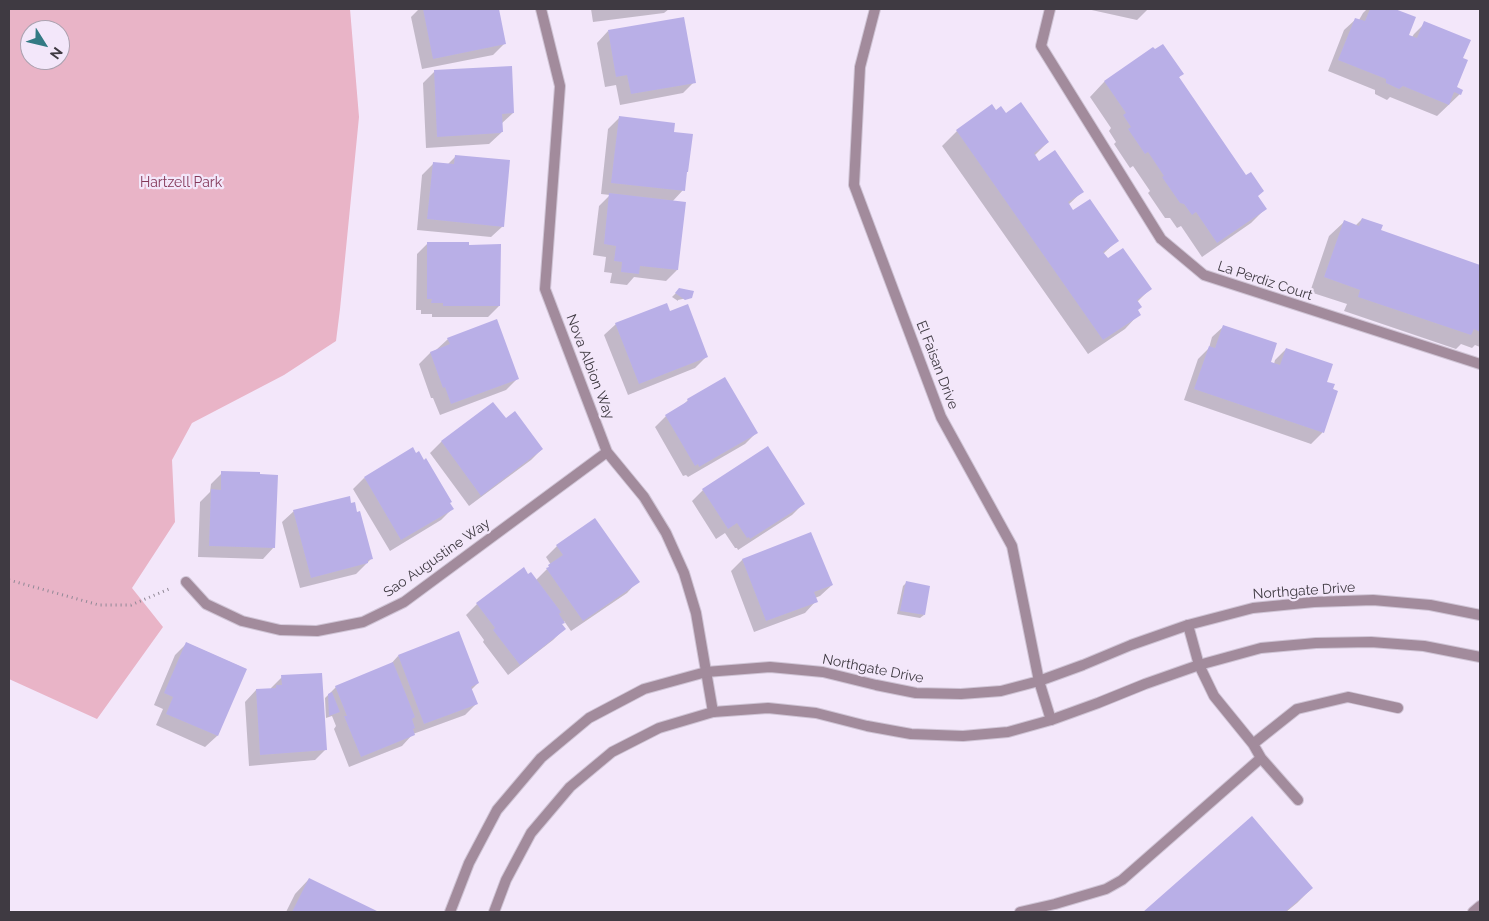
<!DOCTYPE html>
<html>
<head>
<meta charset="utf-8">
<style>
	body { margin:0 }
	#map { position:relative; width:1489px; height:921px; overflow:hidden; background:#f3e7fa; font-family:Raleway,sans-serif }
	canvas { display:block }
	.frame { position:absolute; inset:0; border:10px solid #3f3a42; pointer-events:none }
	.north { position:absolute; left:20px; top:20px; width:50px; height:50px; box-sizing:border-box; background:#f3e7fa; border:1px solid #aba2b0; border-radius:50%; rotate:126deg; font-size:14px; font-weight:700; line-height:20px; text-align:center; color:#3f3a42 }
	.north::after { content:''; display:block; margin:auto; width:18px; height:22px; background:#337a84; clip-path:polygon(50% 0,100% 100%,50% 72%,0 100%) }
</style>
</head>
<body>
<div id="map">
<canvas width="1489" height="921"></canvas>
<div class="frame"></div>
<div class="north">N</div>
</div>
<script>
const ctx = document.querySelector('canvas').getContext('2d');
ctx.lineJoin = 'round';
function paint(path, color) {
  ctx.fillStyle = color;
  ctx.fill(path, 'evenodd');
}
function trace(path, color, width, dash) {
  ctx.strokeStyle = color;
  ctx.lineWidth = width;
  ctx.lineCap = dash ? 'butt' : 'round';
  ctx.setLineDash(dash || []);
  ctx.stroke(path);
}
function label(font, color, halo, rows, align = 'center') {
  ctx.font = font + ' Raleway,sans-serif';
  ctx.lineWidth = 4.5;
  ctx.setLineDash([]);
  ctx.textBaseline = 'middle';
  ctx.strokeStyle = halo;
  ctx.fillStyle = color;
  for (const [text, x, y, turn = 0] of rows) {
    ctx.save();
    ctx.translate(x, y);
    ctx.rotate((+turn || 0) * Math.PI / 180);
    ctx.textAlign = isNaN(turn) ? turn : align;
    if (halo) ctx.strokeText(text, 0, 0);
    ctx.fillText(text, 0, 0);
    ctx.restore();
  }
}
const green = new Path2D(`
	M9,9H350L359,117L340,309L336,341L284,375L192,423L172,460L175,522L132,588L163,627L97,719L9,679ZM30,30H60V60H30Z`);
const shadow = new Path2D(`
	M419,9H498L504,44L493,55L422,69L411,17Z
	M591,9H669L664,13L593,22Z
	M1087,9H1148L1137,20Z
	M1367,9H1392L1414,18L1407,35L1412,37L1414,34L1425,23L1462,59L1455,88L1460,94L1437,116L1390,97L1387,100L1375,94V90L1328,71L1344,30L1356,19L1359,20L1363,13Z
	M608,31L694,82L683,93L620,105L616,85L605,87L597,43Z
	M1153,49L1182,74L1178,78L1265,209L1251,223L1202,257L1181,226L1177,228L1170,218H1165L1148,193L1150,191L1133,166L1130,168L1114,144L1116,142L1109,131L1111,128L1090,97L1104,82Z
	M435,71L513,113L501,124L502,132L489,144L426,148L423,83Z
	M992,106L996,112L1005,114L1048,142L1034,156L1039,163L1082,192L1068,205L1073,212L1117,241L1103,254L1107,260L1150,289L1137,302V311L1139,314L1125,329L1088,354L942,146L957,131Z
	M620,117L673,133L686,173L683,190L672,202L677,270L666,281L634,277L627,285L610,283L612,273L604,272L606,257L593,255L599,206L610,195L601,194L608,129Z
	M456,156L503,226L491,237L417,230L422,175L433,164L447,165Z
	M1362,219L1379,231L1480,266V347L1475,345L1472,348L1461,344L1456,349L1344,311L1347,304L1310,292L1329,236L1344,222L1355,226Z
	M428,243L499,306L488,317H432V314H421V310H416L417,254Z
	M680,289L691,297L678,300V301L672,297Z
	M616,324L706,357L695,368L628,395L604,335Z
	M1224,326L1269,363L1274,364L1275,360L1286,349L1326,382L1332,389L1337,391L1322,433L1311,444L1184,400L1198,359L1209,348L1212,337Z
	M448,339L517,379L506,390L440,415L433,398H431L419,364L430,353L436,350Z
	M725,379L756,433L745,444L688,477L686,475L683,476L655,427L666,416L682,406L688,400Z
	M493,404L505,420L542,449L531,460L469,506L430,453L441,442Z
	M222,473L274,547L263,559L198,557L200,502L210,492L211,484Z
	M364,478L449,504L452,509L441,520L390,551L353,489Z
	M703,490L803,504L792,515L738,550L737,548H735L725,533L716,539L692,501Z
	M294,511L371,559L356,574L300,588L282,522Z
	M811,534L832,585L820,596L815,598L816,601L805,613L754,632L731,571L742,560Z
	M557,546L638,581L627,593L571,631L564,621L561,625L564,629L553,640L508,675L483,642L484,640L466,615L477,604L528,575L536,580L551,565L546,557Z
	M906,583L924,615L920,618L897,614L903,586Z
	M187,643L246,669L217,736L205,747L156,725L163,709L154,705L175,655Z
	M398,656L478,683L471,690L476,704L465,715L413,734L402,746L349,767L334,729L336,726L332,716L326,718L325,698L336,687L389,666Z
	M282,677L326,749L315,760L249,766L245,702L256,690L271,689V688Z
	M1252,818L1312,888L1297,903L1286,912H1145Z
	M309,879L377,912H286L295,894Z`);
const building = new Path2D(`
	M423,9H499L506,44L433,59Z
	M1370,9H1395L1416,17L1409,35L1417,38L1424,21L1471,40L1463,58L1468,60L1457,87L1463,90L1461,95L1454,92L1449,105L1403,86L1399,89L1386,83V79L1338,60L1355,18L1365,21Z
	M684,17L696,83L631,94L627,75L616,77L608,30Z
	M1163,44L1184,74L1179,77L1246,175L1251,172L1264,191L1258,196L1267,209L1217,243L1196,212L1192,215L1184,204L1180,203L1162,177L1164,176L1148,152L1145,154L1128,129L1131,127L1123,115L1126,113L1104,81L1153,47L1155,49Z
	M512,66L514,113L502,114L503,132H501V133L437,137L434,70Z
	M1021,102L1049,142L1034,153L1039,161L1055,150L1084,192L1068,202L1073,210L1090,199L1119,241L1103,252L1108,258L1123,248L1152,289L1137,300L1142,307L1138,310L1141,315L1103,340L956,130L992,104L996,110L1001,106L1006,113Z
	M619,116L675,123L674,132L693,134L688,172H687L685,191L611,183Z
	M455,155L510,160L504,227L427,219L433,162L454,164Z
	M609,193L686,202L678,270L640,266L639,274L621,272L622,262L614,261L616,246L604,244Z
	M1362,218L1383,225L1381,230L1480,265V332L1474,329L1471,335L1358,297L1360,290L1324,277L1344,220L1359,226Z
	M427,242H469V245L501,244L500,306H443V303H431L432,299H427Z
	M679,288L694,291L692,298L685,300L675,293Z
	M667,303L670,311L688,304L708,357L639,384L615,323Z
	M497,319L519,379L451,404L445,387L443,388L430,352L450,344L447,338Z
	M1223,325L1277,343L1271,362L1280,365L1286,348L1333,364L1327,382L1335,384L1333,389L1338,391L1324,433L1194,389L1209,346L1215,348Z
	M725,377L758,433L699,467L698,464L695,466L665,415L688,401L687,399Z
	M493,402L506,418L515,411L543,449L481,496L441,441Z
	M768,446L805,504L750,539L749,537L747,538L737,523L728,529L702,489Z
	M413,447L416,453L419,451L424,460L426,458L452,502L450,503L454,509L401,540L364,477Z
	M221,471L260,472V474L278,475L275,548L209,546L211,489L221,490Z
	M350,496L351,503L355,502L357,512L360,511L373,559L368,560V563L311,578L293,510Z
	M595,518L640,582L583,621L546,568L549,567L548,565L563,555L556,545Z
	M811,532L833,585L814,592L818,602L766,621L742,559Z
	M524,567L528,574L531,572L561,612L559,614L565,623L562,624L566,629L520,665L493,630L495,628L476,603Z
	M906,581L930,586L925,615L900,611Z
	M459,631L479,683L471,687L478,704L424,724L398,655Z
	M186,642L247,669L218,736L166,714L173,697L164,693Z
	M393,662L415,717L412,719L415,728L413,729L415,735L361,757L344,716H347L335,686Z
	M322,673L327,750L260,755L256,689L276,688V685H282L281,675Z
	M332,692L340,712L329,716L328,694Z
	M1252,816L1313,888L1285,912H1143Z
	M309,878L379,912H292Z`);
const path = new Path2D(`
	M9,580L99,605H131L169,589`);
const service = new Path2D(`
	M1188,625L1199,665L1214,696L1253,744L1261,758L1298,800
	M1253,744L1297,709L1348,697L1398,708
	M1020,912L1055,904L1106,889L1122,880L1261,758
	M1473,912L1480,906`);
const minor = new Path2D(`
	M541,9L560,86L545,289L607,452L644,497L666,533L684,573L696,613L713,712
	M875,9L860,67L854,185L941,417L1012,546L1039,681L1051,720
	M1050,9L1041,46L1161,239L1204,275L1480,364
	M186,582L206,604L242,621L280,630L317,631L363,622L404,602L607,452`);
const tertiary = new Path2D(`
	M450,912L469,863L497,810L541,758L589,718L644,689L706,672L770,667L823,672L876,685L916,693L961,694L1001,691L1039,681L1083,665L1131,645L1188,625L1253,608L1314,602L1373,600L1430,605L1480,615
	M494,912L506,880L531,833L570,787L612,752L659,728L713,712L768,708L816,713L867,726L911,734L963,736L1008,732L1051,720L1098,703L1145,684L1199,665L1261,648L1316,643L1371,642L1424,646L1480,657`);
const parkNames = [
	["Hartzell Park",181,183]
];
const streetNames = [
	["La Perdiz Court",1265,281,18],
	["El Faisan Drive",937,365,69],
	["Nova Albion Way",590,367,69],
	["Sao Augustine Way",437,558,-35],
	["Northgate Drive",1304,591,-4],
	["Northgate Drive",873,669,11]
];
paint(green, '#e9b4c7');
paint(shadow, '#0003');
paint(building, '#b9afe7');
trace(service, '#cfc4d5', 12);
trace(minor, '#cfc4d5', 12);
trace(tertiary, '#cfc4d5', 12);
trace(path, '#908895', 3, [1, 4]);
trace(service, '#a28b9c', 10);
trace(minor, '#a28b9c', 10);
trace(tertiary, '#a28b9c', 10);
label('14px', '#843859', '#f3e7fa', parkNames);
label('14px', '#3f3a42', '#f3e7fa', streetNames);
</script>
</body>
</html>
